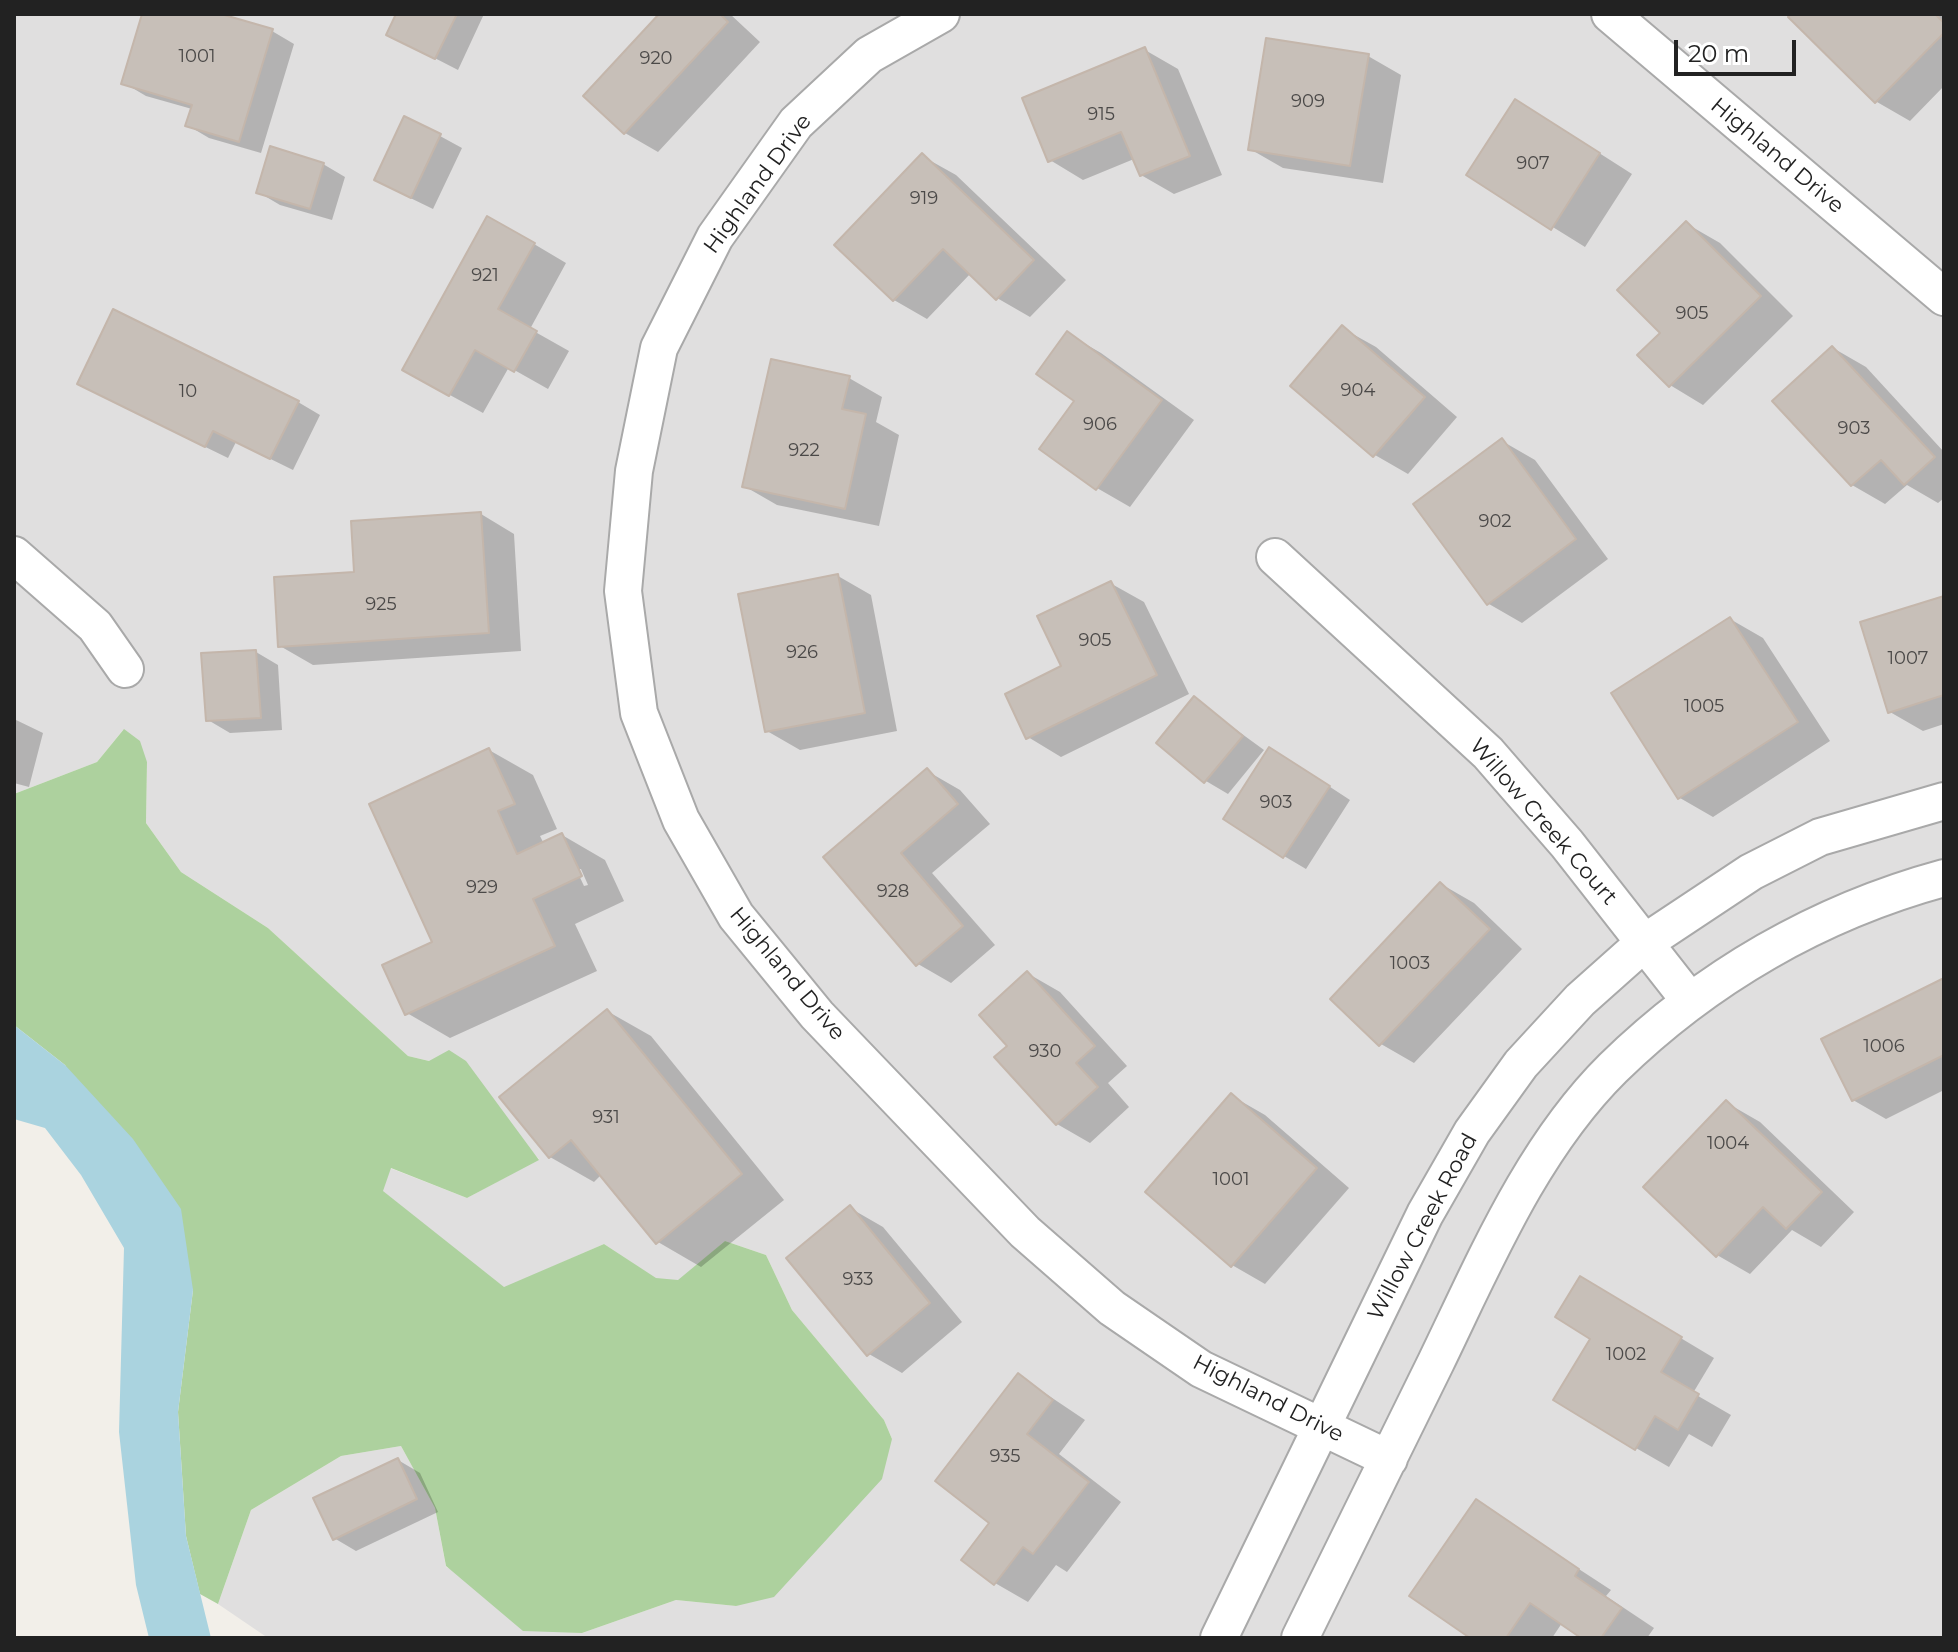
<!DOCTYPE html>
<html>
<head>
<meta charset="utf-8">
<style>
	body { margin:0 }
	#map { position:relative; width:1958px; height:1652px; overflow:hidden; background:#f2efe9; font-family:Montserrat,sans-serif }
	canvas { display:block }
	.frame { position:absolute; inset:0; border:16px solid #222; pointer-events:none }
	.scale { position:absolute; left:1674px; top:40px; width:122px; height:36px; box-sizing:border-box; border:4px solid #222; border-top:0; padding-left:10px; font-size:24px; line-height:28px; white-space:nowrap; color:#222; -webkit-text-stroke:6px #fff; paint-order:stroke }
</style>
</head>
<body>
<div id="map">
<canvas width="1958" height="1652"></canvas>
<div class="frame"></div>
<div class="scale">20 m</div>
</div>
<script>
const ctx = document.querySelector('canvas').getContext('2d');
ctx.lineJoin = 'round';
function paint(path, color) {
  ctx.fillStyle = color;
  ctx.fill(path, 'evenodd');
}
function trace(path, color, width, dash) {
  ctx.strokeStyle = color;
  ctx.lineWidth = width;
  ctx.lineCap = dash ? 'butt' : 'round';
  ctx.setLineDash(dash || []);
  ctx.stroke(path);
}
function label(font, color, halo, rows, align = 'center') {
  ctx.font = font + ' Montserrat,sans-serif';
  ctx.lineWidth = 6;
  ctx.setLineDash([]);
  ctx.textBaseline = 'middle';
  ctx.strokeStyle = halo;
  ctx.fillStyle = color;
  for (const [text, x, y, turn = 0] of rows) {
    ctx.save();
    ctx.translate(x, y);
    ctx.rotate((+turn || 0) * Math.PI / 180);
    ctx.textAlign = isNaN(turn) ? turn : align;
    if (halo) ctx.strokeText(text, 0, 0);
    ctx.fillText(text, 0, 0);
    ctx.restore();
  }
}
const residential = new Path2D(`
	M14,14H1944V1638H268L218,1604L251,1510L341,1456L401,1446L435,1508L446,1567L582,1633L676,1600L736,1606L892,1439L884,1420L792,1310L766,1255L725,1241L678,1281L656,1279L604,1244L504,1288L382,1191L390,1168L467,1198L539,1159L429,1061L408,1056L268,928L181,872L146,823L147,762L123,730L97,762L14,794Z`);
const forest = new Path2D(`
	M124,729L140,741L147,762L146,823L181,872L268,928L408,1056L429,1061L449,1050L466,1061L539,1160L467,1198L391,1168L383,1191L504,1287L604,1244L656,1278L678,1280L725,1241L766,1255L792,1310L884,1420L892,1439L882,1479L774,1597L736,1606L676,1600L582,1633L523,1631L446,1566L435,1508L401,1446L341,1456L251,1510L218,1604L200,1594L186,1536L178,1412L193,1290L65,1065L14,1025V794L97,762Z`);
const water = new Path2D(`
	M14,1025L65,1065L133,1139L181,1209L193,1290L178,1412L186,1536L211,1638H149L136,1585L119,1432L124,1248L81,1175L45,1128L14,1119Z`);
const shadow = new Path2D(`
	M145,14H214L272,31L294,44L261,153L209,138L187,125L192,109L146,96L124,83Z
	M398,14H484L458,70L388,34Z
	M661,14H730L760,42L658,152L625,133L585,96Z
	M1794,14H1944V86L1910,121L1877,102L1791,17Z
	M1145,50L1178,69L1222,175L1174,194L1141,175L1134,159L1083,180L1050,160Z
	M1368,56L1401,75L1383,183L1283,168L1250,149Z
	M1549,121L1632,174L1585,247L1469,175Z
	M440,136L462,148L433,209L398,192Z
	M922,156L956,175L1066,280L1030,317L997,298L971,273L927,319L894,300Z
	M323,164L345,177L332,220L280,205L258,192Z
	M1687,224L1720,243L1793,316L1703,405L1670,385L1663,333Z
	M534,244L566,263L530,329L569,351L548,389L509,367L483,413L437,388Z
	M1342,328L1376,347L1457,417L1408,474L1375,455L1293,386Z
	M1068,334L1101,353L1194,420L1130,507L1097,488L1077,401Z
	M1833,348L1866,367L1944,452V498L1938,503L1907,485L1885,504L1852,485Z
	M849,378L882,397L876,422L899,435L879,526L777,505L744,486Z
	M101,396L298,402L320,415L293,470L236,442L228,458Z
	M1502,441L1535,460L1608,559L1522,623L1489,604L1416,505Z
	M481,514L514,534L521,651L313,665L280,646Z
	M838,576L871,595L897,731L800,750L767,731Z
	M1110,583L1144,602L1189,694L1061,757L1028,737Z
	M1944,598V724L1923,731L1890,712Z
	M1730,619L1763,638L1830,741L1713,817L1680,798Z
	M256,652L278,665L282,730L230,733L208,720Z
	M1194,699L1264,750L1228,794L1206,781Z
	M14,719L43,733L29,787L14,783Z
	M489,750L533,775L557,829L540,836L544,844L562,835L605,860L624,901L575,924L597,971L450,1038L407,1013L435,943ZM576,869H581L588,885L584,886Z
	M1292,762L1350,800L1306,869L1284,856Z
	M927,771L960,790L990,824L932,873L995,945L951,983L918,964L826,858Z
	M1441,884L1474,903L1522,949L1414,1063L1381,1044Z
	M1027,973L1060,992L1127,1066L1108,1083L1129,1107L1090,1143L1057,1124L1010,1046Z
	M1944,981V1090L1886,1119L1853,1100Z
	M607,1011L651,1036L784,1200L701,1267L658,1242L602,1174L594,1182L550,1157Z
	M1232,1096L1265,1115L1349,1188L1265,1284L1232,1265Z
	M1727,1103L1760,1122L1854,1212L1821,1247L1792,1230L1750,1274L1717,1255Z
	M850,1208L883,1227L962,1322L902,1373L869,1354Z
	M1614,1298L1714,1358L1693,1393L1731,1415L1712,1447L1689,1434L1669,1467L1636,1448L1593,1338Z
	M1018,1375L1085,1420L1059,1454L1121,1502L1067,1572L1056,1565L1028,1602L995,1583L992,1523Z
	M398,1460L420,1473L438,1512L356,1551L334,1538Z
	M1476,1502L1611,1590L1606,1596L1654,1628L1647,1638H1584L1562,1623L1552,1638H1473Z`);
const building = new Path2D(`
	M142,14H221L273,29L239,142L185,126L192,105L121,84Z
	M396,14H457L435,59L386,35Z
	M659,14H720L728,22L624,134L583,96Z
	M1791,14H1935L1944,23V33L1875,103L1788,17Z
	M1266,38L1369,54L1350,166L1248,150Z
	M1145,47L1190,156L1140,176L1121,132L1048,162L1022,98Z
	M1515,99L1600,153L1551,230L1466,175Z
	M404,116L441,134L411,198L374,180Z
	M270,146L324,163L310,209L256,193Z
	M922,153L1034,260L996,300L943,249L893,301L834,245Z
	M487,216L535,243L498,309L537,331L514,372L475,350L449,396L402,370Z
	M1686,221L1761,296L1669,387L1637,355L1660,333L1617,290Z
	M113,309L299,401L270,459L213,431L205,447L77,384Z
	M1342,325L1425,397L1373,457L1290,386Z
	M1067,331L1162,400L1096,490L1039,449L1074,401L1036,374Z
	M1832,346L1935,457L1904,485L1881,460L1851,486L1772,401Z
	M771,359L850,376L842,409L866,414L845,509L742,487Z
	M1502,438L1576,539L1487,605L1413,504Z
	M481,512L489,633L278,647L274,577L354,572L351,521Z
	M838,574L865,713L765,732L738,594Z
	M1111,581L1157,675L1026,739L1005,694L1061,666L1037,616Z
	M1944,596V695L1888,713L1860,622Z
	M1730,617L1798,722L1678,799L1611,693Z
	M256,650L261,718L206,721L201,653Z
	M1194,696L1243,736L1204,783L1156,743Z
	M1269,747L1330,786L1283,858L1223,819Z
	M489,748L515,804L498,811L517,854L562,833L582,876L533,899L555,946L405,1015L382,965L432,942L369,804Z
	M927,768L958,804L901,853L963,926L916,966L823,857Z
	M1440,882L1490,929L1379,1046L1330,999Z
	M1027,971L1095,1046L1076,1063L1098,1087L1056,1125L994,1057L1007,1046L979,1015Z
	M1944,978V1055L1852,1101L1821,1039Z
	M607,1009L742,1174L656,1244L571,1140L549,1158L499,1097Z
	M1231,1093L1317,1168L1231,1267L1145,1192Z
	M1726,1100L1822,1192L1786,1229L1763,1207L1716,1257L1643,1187Z
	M850,1205L930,1303L867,1356L786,1258Z
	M1580,1276L1682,1337L1661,1372L1699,1394L1678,1430L1655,1416L1635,1450L1553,1400L1590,1339L1555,1317Z
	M1018,1373L1053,1400L1027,1434L1089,1482L1033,1554L1023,1547L994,1585L961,1560L989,1523L935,1481Z
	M398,1458L417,1499L333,1540L313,1498Z
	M1476,1499L1579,1569L1575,1576L1622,1608L1601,1638H1581L1530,1603L1506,1638H1470L1409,1596Z`);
const street = new Path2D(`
	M941,14L869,55L796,123L715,237L659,348L634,471L623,591L639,713L681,820L736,916L817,1015L1025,1232L1112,1308L1201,1369L1389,1459
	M1610,14L1944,297
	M14,555L95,626L125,669
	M1275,557L1488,753L1567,844L1690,1001
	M1219,1638L1425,1214L1472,1132L1521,1064L1580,1000L1644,943L1751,872L1820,837L1944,801
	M1300,1638C1345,1546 1391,1454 1436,1362C1485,1261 1532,1148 1613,1068C1706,977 1819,912 1944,878`);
const numberNames = [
	["1001",197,57],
	["920",656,59],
	["909",1308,102],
	["915",1101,115],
	["907",1533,164],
	["919",924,199],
	["921",485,276],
	["905",1692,314],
	["904",1358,391],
	["10",188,392],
	["906",1100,425],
	["903",1854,429],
	["922",804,451],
	["902",1495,522],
	["925",381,605],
	["905",1095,641],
	["926",802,653],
	["1007",1908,659],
	["1005",1704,707],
	["903",1276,803],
	["929",482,888],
	["928",893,892],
	["1003",1410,964],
	["1006",1884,1047],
	["930",1045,1052],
	["931",606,1118],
	["1004",1728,1144],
	["1001",1231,1180],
	["933",858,1280],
	["1002",1626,1355],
	["935",1005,1457]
];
const streetNames = [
	["Highland Drive",1777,156,40],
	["Highland Drive",758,184,-54],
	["Willow Creek Court",1543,822,49],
	["Highland Drive",787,974,50],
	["Willow Creek Road",1423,1227,-62],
	["Highland Drive",1268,1399,27]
];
paint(residential, '#e0dfdf');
paint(forest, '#add19e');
paint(water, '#aad3df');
paint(shadow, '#0003');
paint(building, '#c7bfb8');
trace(building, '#c4b6ab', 2);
trace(street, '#a9a9a9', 40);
trace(street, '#fff', 36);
label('18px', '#4b4948', null, numberNames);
label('22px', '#222', '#fff', streetNames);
</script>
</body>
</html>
